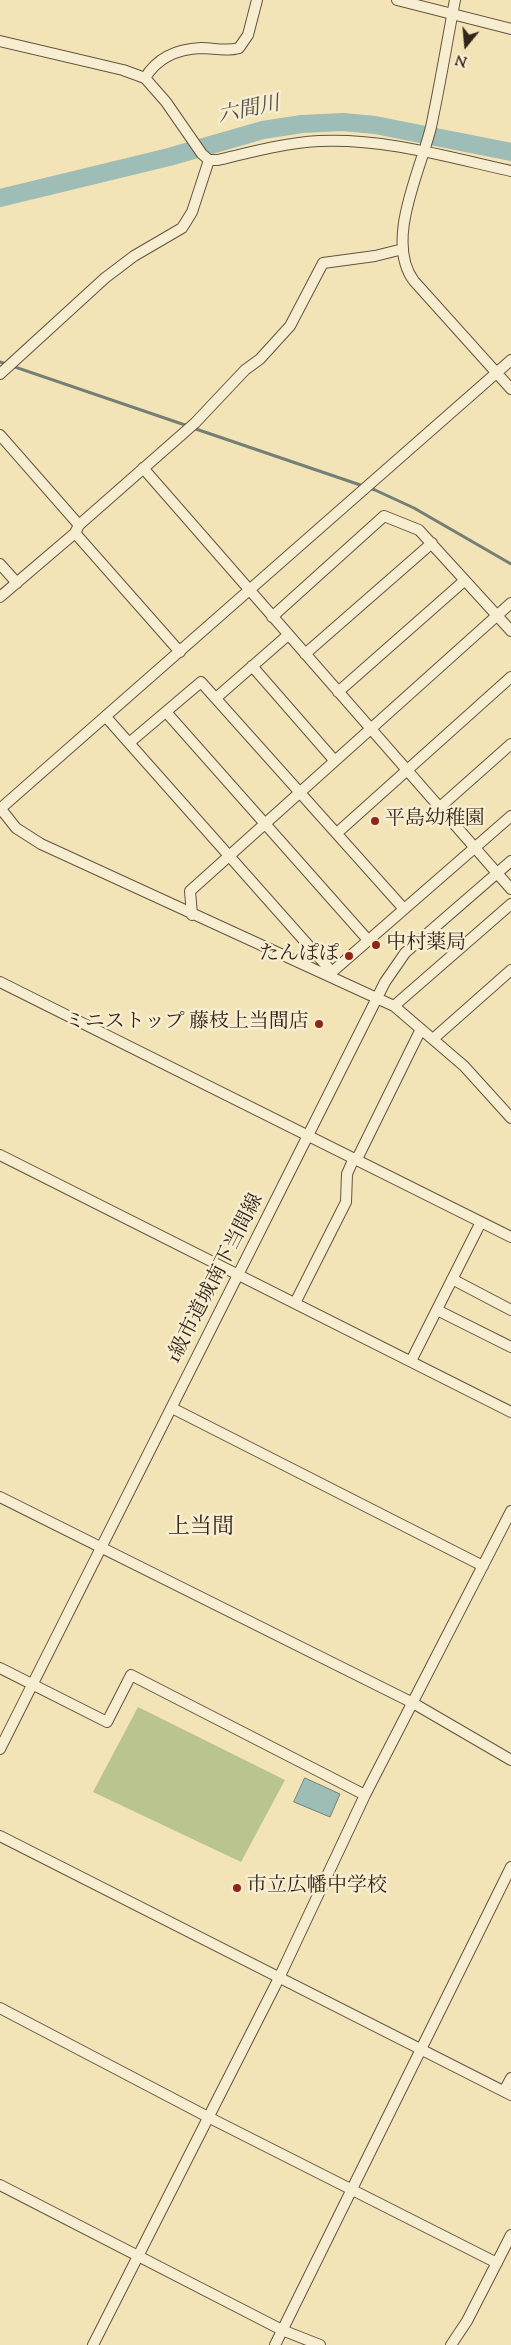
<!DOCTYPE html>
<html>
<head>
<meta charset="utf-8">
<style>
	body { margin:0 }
	#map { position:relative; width:511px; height:2345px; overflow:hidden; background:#f3e4b7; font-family:"Sorts Mill Goudy",serif }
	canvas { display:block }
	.north { position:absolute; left:441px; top:20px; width:50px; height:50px; -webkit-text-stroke:4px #f7edd0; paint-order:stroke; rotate:197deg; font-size:14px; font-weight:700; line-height:20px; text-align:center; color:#342319 }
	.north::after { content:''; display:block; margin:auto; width:18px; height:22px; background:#342319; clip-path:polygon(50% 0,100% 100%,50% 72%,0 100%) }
</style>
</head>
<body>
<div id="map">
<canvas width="511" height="2345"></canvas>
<div class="north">N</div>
</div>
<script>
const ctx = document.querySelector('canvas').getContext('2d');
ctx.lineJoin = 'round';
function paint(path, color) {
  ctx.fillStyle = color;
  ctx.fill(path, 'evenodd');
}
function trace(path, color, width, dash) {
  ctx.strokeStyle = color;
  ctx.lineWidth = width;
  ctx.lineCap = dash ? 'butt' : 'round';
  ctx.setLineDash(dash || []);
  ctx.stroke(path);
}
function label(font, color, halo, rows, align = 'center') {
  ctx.font = font + ' "Sorts Mill Goudy","Noto Serif JP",serif';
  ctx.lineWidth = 5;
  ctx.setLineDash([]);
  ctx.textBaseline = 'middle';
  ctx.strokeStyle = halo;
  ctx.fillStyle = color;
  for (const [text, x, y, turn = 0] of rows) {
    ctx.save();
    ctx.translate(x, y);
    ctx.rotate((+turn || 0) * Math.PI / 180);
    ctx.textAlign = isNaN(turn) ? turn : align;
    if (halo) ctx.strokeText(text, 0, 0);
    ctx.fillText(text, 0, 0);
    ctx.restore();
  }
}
const green = new Path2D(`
	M138,1707L285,1780L241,1862L93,1792Z`);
const water = new Path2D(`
	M305,1778L340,1794L330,1817L294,1802Z`);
const stream = new Path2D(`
	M0,362L188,426
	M193,428L375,490L414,508L511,564`);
const river = new Path2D(`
	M0,198L169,157L263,130L302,124L343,122L375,125L511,152`);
const minor = new Path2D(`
	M397,0L511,29
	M455,0C447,42 440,85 431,127C421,170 384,241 414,281L511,389
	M0,41L123,70L145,78L166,102L202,154L209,160H218C251,152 284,143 319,141C384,138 448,157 511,171
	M145,78C157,58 177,49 201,48C214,48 226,52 239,48L248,35L257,0
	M0,374L105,278L134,256L182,228L192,212L209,160
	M0,435L79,525
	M143,468L511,889
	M75,533L180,652
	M0,564L17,583
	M0,597L75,533L79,525L195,423L245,370L260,359L290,326L323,263L375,256L403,249
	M272,617L384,516L419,530L511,631
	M305,654L432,543
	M252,666L334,760
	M338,692L464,581
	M216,698L288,635
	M166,712L368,940
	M106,717L332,972L329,976
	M129,743L201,682L404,909
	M440,807L511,744
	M0,809L511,360
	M1,809L16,828L41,844L394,1006L464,1066L511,1118
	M337,833L511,677
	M192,915L190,891L511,603
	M332,972L511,816
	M0,982L511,1237
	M394,1006L511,904
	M433,1039L511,970
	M0,1155L511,1412
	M357,1159L421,1029
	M452,1279L511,1310
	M295,1303L346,1202L347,1174L354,1158
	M437,1310L511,1347
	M411,1361L481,1222
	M172,1408L483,1566
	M0,1497L413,1703L511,1760
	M0,1668L107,1722L131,1675L365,1795
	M0,1749L385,982L405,953L511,861
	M0,1836L511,2095
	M0,2008L208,2117L497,2263
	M504,2091L511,2078
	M0,2185L282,2330L320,2345
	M93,2345L279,1978L365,1795L511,1511
	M275,2345L511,1867
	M451,2345L467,2321L511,2235`);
const markers = [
	[375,821,5,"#8f2418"],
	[376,945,5,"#8f2418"],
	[349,956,5,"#8f2418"],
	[319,1024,5,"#8f2418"],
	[237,1888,5,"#8f2418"]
];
const poiNames = [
	["平島幼稚園",385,821],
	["中村薬局",386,945],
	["たんぽぽ",339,956,"right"],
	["ミニストップ 藤枝上当間店",309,1024,"right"],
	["市立広幡中学校",247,1888]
];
const streetNames = [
	["1級市道城南下当間線",217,1279,-63]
];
const waterNames = [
	["六間川",249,112,-12]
];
const quarterNames = [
	["上当間",201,1529]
];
paint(green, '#b9c48f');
paint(water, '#9dbdb6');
trace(water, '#737f77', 1);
trace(stream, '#737f77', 3);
trace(river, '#9dbdb6', 18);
trace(minor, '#645340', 12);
trace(minor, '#f7edd0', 10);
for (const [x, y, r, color] of markers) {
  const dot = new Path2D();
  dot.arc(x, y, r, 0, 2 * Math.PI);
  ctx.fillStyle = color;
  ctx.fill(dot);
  trace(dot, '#f7edd0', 2);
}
label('20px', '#342319', '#f7edd0', poiNames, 'left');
label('20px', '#342319', '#f7edd0', streetNames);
label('italic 21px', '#545148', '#f7edd0', waterNames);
label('22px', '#342319', '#f7edd0', quarterNames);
</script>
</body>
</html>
